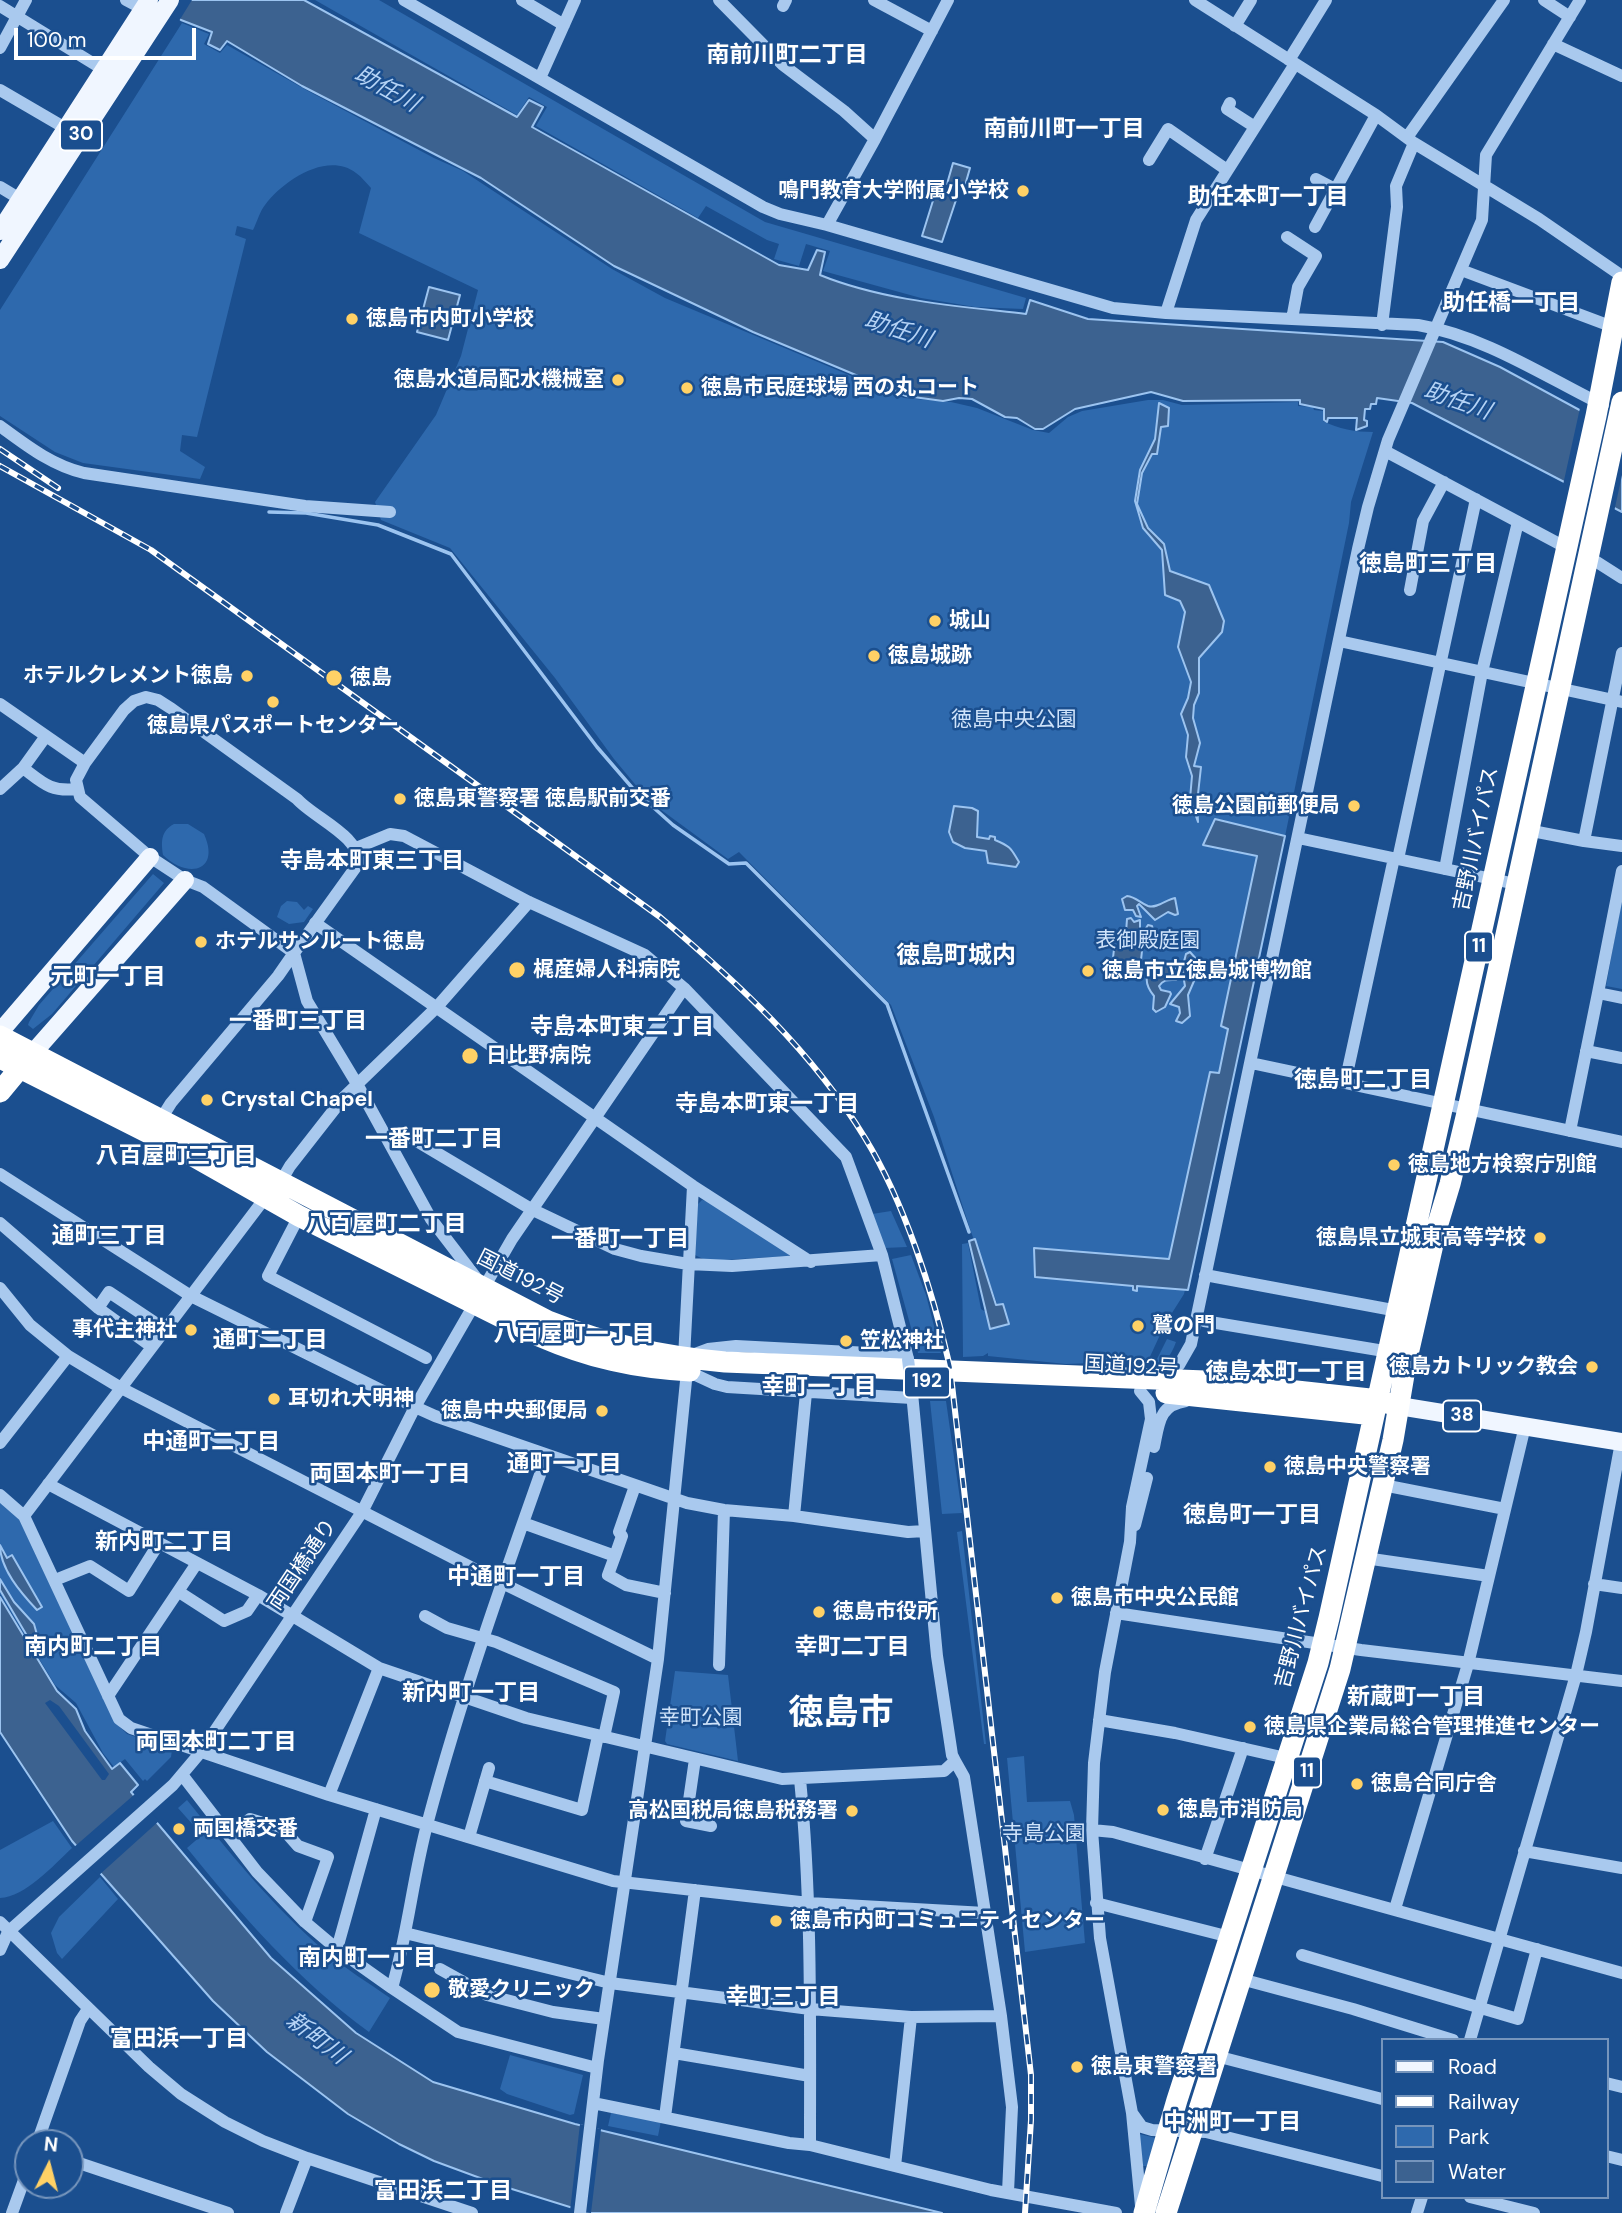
<!DOCTYPE html>
<html>
<head>
<meta charset="utf-8">
<style>
	body { margin:0 }
	#map { position:relative; width:1622px; height:2213px; overflow:hidden; background:#1b4f8f; font-family:"DM Sans",sans-serif }
	canvas { display:block }
	.legend { position:absolute; left:1381px; top:2038px; width:228px; height:161px; box-sizing:border-box; background:#1b4f8f; border:2px solid #7695bc; margin:0; padding:9px 12px; list-style:none; font-size:21px; color:#fff }
	.legend li { display:flex; align-items:center; gap:14px; height:35px }
	.legend b { width:35px; border:2px solid #7695bc }
	.north { position:absolute; left:14px; top:2129px; width:70px; height:70px; box-sizing:border-box; background:#1b4f8f; border:2px solid #7695bc; border-radius:50%; rotate:6deg; font-size:19px; font-weight:700; line-height:28px; text-align:center; color:#fff }
	.north::after { content:''; display:block; margin:auto; width:24px; height:32px; background:#ffd166; clip-path:polygon(50% 0,100% 100%,50% 72%,0 100%) }
	.scale { position:absolute; left:14px; top:28px; width:182px; height:32px; box-sizing:border-box; border:4px solid #fff; border-top:0; padding-left:9px; font-size:21px; line-height:24px; white-space:nowrap; color:#fff; -webkit-text-stroke:5px #1b4f8f; paint-order:stroke }
</style>
</head>
<body>
<div id="map">
<canvas width="1622" height="2213"></canvas>
<ul class="legend">
<li><b style="height:9px;background:#f0f6ff"></b>Road</li>
<li><b style="height:9px;background:#fff"></b>Railway</li>
<li><b style="height:19px;background:#2e69ad"></b>Park</li>
<li><b style="height:19px;background:#3c6290"></b>Water</li>
</ul>
<div class="north">N</div>
<div class="scale">100 m</div>
</div>
<script>
const ctx = document.querySelector('canvas').getContext('2d');
ctx.lineJoin = 'round';
function paint(path, color) {
  ctx.fillStyle = color;
  ctx.fill(path, 'evenodd');
}
function trace(path, color, width, dash) {
  ctx.strokeStyle = color;
  ctx.lineWidth = width;
  ctx.lineCap = dash ? 'butt' : 'round';
  ctx.setLineDash(dash || []);
  ctx.stroke(path);
}
function label(font, color, halo, rows, align = 'center') {
  ctx.font = font + ' "DM Sans","Noto Sans JP",sans-serif';
  ctx.lineWidth = 5;
  ctx.setLineDash([]);
  ctx.textBaseline = 'middle';
  ctx.strokeStyle = halo;
  ctx.fillStyle = color;
  for (const [text, x, y, turn = 0] of rows) {
    ctx.save();
    ctx.translate(x, y);
    ctx.rotate((+turn || 0) * Math.PI / 180);
    ctx.textAlign = isNaN(turn) ? turn : align;
    if (halo) ctx.strokeText(text, 0, 0);
    ctx.fillText(text, 0, 0);
    ctx.restore();
  }
}
const green = new Path2D(`
	M315,0H379L765,222L1026,298L1023,309L975,307L921,298L823,271L830,251L806,244L799,266L774,259L779,244L767,240L706,206L698,218L536,126L547,107L529,97L517,115Z
	M182,23L209,34L204,44L220,53L227,45L308,91L434,158L463,171L612,269L665,298L904,398L951,402L977,408L1033,430L1049,433L1068,417L1082,411L1148,400H1163L1182,405L1298,402V406L1313,407L1314,410L1323,411V421C1338,429 1356,432 1373,432L1351,502L1349,523L1261,954L1184,1294L1165,1324L1148,1361L1066,1364L988,1356V1353L983,1356L963,1357L962,1244L968,1243L981,1309L984,1311L999,1309L970,1229L934,1117L891,1005L739,852L728,859L649,801L614,759L555,678L450,548L381,520L375,502L436,415L461,356L478,290L359,233L371,188C366,183 362,177 356,173C327,151 283,181 265,205C260,211 257,222 253,230L237,226L235,235L246,239L197,437L182,435L180,451L205,467L200,479L83,463L55,452L0,416V310Z
	M174,824H188L204,834C221,872 187,879 163,855C161,841 161,831 174,824Z
	M153,874L164,883L52,1014L33,1029L28,1025L29,1022L39,1005Z
	M1622,898V989L1606,986Z
	M287,901L297,902L304,910L308,906L313,909L304,922L289,924L277,917L281,906Z
	M702,1200L708,1201L788,1253L789,1256L707,1261L695,1255L697,1205Z
	M891,1211L907,1247L884,1248L872,1214Z
	M911,1255L926,1295L941,1353H918L892,1259Z
	M1167,1339L1176,1342C1171,1356 1163,1368 1147,1369L1155,1363Z
	M930,1401H946L962,1513L942,1514Z
	M0,1502L19,1518L119,1726L127,1734L172,1749L171,1757L147,1781L145,1779L143,1781L125,1759L114,1767L103,1753L76,1703L55,1685L0,1594Z
	M962,1531L986,1744H984L957,1532Z
	M675,1671L728,1675L738,1761L667,1744L665,1741Z
	M1024,1756L1027,1802L1070,1801L1074,1815L1085,1943L1025,1952L1007,1758Z
	M187,1800C230,1853 273,1907 325,1951C345,1969 369,1983 390,1998L369,2032C299,1981 241,1915 187,1848L202,1835L178,1808Z
	M53,1821L72,1848C54,1865 25,1897 0,1898V1850Z
	M100,1877L118,1899L62,1959L57,1953L51,1933L59,1917Z
	M510,2055L583,2075L574,2114L570,2115L507,2094L500,2089Z
	M611,2113L661,2121L658,2136L608,2126Z
	M1139,2134L1156,2138L1147,2166H1143Z`);
const water = new Path2D(`
	M152,0H304L517,117L529,100L543,107L532,127L779,265L808,270L817,250L825,252L820,275C884,301 957,306 1026,314L1030,300L1088,319L1443,342L1500,367L1622,433V512L1412,403L1377,398L1376,404H1371L1370,409H1365L1364,420L1367,421V426L1356,430L1357,418H1328L1327,422L1324,420V409L1300,404V400L1183,401L1151,392L1075,409L1043,429H1035L1017,418L1005,417L972,399L959,398L943,401L906,396L753,332L614,266L481,178L302,86L227,41L220,50L208,44L212,32L181,20Z
	M953,163L970,168L964,189L947,184Z
	M936,191L957,197L942,242L922,236Z
	M429,287L460,295L448,340L417,332Z
	M1159,403L1169,408L1168,426L1161,427L1157,454H1152L1142,473L1137,504L1148,528L1164,544L1170,571L1209,585L1224,621L1222,632L1199,658V693L1194,705L1193,718L1200,743L1194,766L1201,767L1197,803L1198,822L1190,799L1192,776L1186,757L1188,735L1181,714L1188,698L1191,682L1178,647L1185,612L1180,601L1165,595L1162,550L1143,528L1135,501L1140,470L1155,439Z
	M954,806L972,808L978,811L977,837L989,839L990,836L995,837V840C1012,847 1011,849 1019,862L1016,867L988,863L986,851L965,848L953,842L949,832Z
	M1215,819L1285,836L1188,1290L1137,1286V1291L1133,1290V1286L1035,1277L1034,1248L1169,1259L1210,1072L1219,1073L1228,1029L1221,1026L1257,856L1203,845Z
	M1127,896C1136,897 1140,903 1148,906C1157,909 1167,899 1175,898L1178,914L1175,915L1168,912L1155,920L1139,904L1137,906L1141,917L1136,916L1133,910H1125L1122,899Z
	M1131,918L1134,922L1140,920V934L1143,933L1148,925L1152,926L1154,932L1143,942L1141,960C1133,965 1120,966 1113,958L1114,949L1125,946L1127,919Z
	M1190,952L1198,961L1194,981L1188,995L1190,1016L1182,1023L1176,1021L1180,1013L1179,1007L1170,1004L1185,986L1182,969L1186,954Z
	M1159,964L1176,968L1179,977L1176,980C1168,980 1164,979 1159,986L1161,990L1170,992L1171,994L1165,1007L1156,1012L1153,1009L1154,996C1144,984 1143,971 1159,964Z
	M975,1239L996,1305L1003,1304L1009,1324L990,1329L969,1241Z
	M0,1545L7,1558L12,1555L42,1607L37,1610C21,1593 0,1569 0,1545Z
	M0,1579L14,1602L34,1624L41,1649L36,1651L0,1590Z
	M0,1597L57,1691L76,1709L85,1731L112,1769L120,1763L138,1785L131,1792L271,1958L356,2033L433,2082L575,2124L942,2213H589L499,2185L434,2161L399,2144L348,2114L267,2052L213,2001L72,1841L0,1732Z
	M892,1699L893,1701L874,1720L873,1709L882,1700Z`);
const pier = new Path2D(`
	M149,0H192L179,21Z
	M1580,408L1622,430V475L1614,512L1563,485Z
	M50,1700L59,1706L109,1774L105,1780H102L45,1703Z
	M135,1794L159,1821L98,1876L73,1848Z
	M580,2124L601,2129L591,2213L570,2211Z`);
const stream = new Path2D(`
	M269,512L306,513L378,525L451,554L597,747L635,791L673,825L729,864L746,863L887,1004L969,1232`);
const minor = new Path2D(`
	M126,0L143,9
	M404,0L763,207L780,214L827,225L1113,308L1166,313L1418,325C1484,336 1544,376 1603,405
	M522,0L564,25
	M719,0L783,65L844,111L875,139L827,225
	M874,0L932,31
	M1195,0L1376,115L1414,143L1539,219L1622,276
	M1544,0L1570,17
	M0,6L104,70
	M783,6L786,0
	M1235,26L1251,0
	M1553,44L1622,76
	M0,48L26,0
	M1289,60L1326,0
	M540,78L575,0
	M0,90L72,132
	M1230,103L1227,109L1255,127
	M1408,136L1504,0
	M875,139L948,0
	M1149,160L1168,129L1227,170
	M1316,179L1335,189
	M0,187L20,199
	M1315,227L1376,115
	M1287,237L1316,256L1298,287L1292,319
	M1461,270L1613,327
	M1166,313L1196,220L1295,64
	M1382,325L1397,207L1396,186L1414,143
	M0,426C26,445 51,465 84,473L305,506L390,512
	M1385,451L1567,548
	M1589,557L1622,578
	M1410,590L1423,521L1444,482
	M1339,641L1622,702
	M146,697L158,700L172,709L297,799C314,818 362,837 358,864L294,953L203,887L185,880L150,857L80,797L76,780L85,763L124,710L134,701Z
	M0,704L85,763
	M23,768L46,736
	M0,789L23,768C43,783 50,792 77,789
	M1527,830L1584,841L1622,846
	M1298,838L1516,884
	M1584,841L1622,653
	M356,848L390,834L404,836L529,902L645,955L684,988L846,1157L882,1255L908,1359
	M1398,859L1476,499
	M1445,869L1482,672L1518,522
	M315,923L693,1186L811,1262
	M294,953L307,1001L357,1084L431,1219L477,1279
	M1598,993L1622,871
	M1586,1051L1622,1058
	M1251,1063L1622,1142
	M1345,1083L1394,858
	M161,1119L171,1103L278,976L294,953
	M1570,1131L1598,993L1622,998
	M385,1136L410,1137L531,1209L615,1249L641,1256L688,1264L732,1266L882,1255
	M0,1174L191,1296L415,1407L435,1416L687,1503L724,1510L794,1516L908,1532L925,1531
	M280,1183L290,1166L344,1097L436,1008L529,902
	M693,1186L684,1358L708,1349L736,1346L907,1355
	M299,1216L268,1276L426,1358
	M0,1223L98,1308L152,1347
	M1205,1275L1398,1311
	M0,1288L30,1325L68,1356L121,1388L502,1583L658,1659
	M98,1308L109,1292L166,1330
	M1204,1321L1390,1352
	M1158,1376L1179,1365L1191,1344L1358,549L1368,507L1388,440L1482,220L1486,155L1580,0
	M1140,1391L1149,1402L1151,1419L1132,1507L1130,1542L1105,1672L1094,1763L1092,1830L1100,1938L1132,2113L1141,2206
	M0,1443L68,1356
	M1154,1447C1159,1423 1159,1405 1186,1401
	M48,1484L258,1595L379,1668L526,1718L782,1779L944,1771L955,1761L952,1755L937,1656L912,1393
	M1383,1485L1505,1509
	M0,1495L24,1516L119,1719L131,1728L329,1795L613,1881L809,1903L985,1913
	M24,1516L265,1198
	M794,1516L806,1393
	M523,1523L615,1556L608,1575L626,1585L665,1593
	M1135,1525L1147,1478
	M615,1556L622,1536L619,1532L635,1486
	M1365,1558L1489,1576
	M55,1580L90,1566L129,1591L159,1543
	M1594,1584L1622,1588
	M179,1592L224,1621L247,1611L258,1595
	M1116,1613L1361,1650L1622,1681
	M425,1616L447,1628L496,1642L614,1692L604,1737
	M719,1665L724,1510
	M108,1696L197,1563
	M1099,1720L1175,1733L1286,1758
	M695,1759L686,1821L711,1826
	M955,1761L964,1777L1001,2016L1012,2107L1008,2192
	M183,1776L257,1872L305,1922L337,1949L392,1988L458,2032L597,2068
	M800,1779C812,1901 810,2023 810,2145
	M485,1781L582,1810L598,1736
	M329,1795L379,1668
	M1092,1830L1113,1832L1622,1973
	M229,1836L250,1819L283,1829L298,1846L328,1857L305,1922
	M469,1837L489,1768
	M1524,1851L1622,1868
	M1205,1859L1243,1748
	M1096,1903L1230,1937
	M1395,1909L1468,1664L1525,1426
	M0,1922L149,2067L181,2094L225,2122L263,2141L307,2158L472,2213
	M405,1933L610,1983L810,2009L911,2017L1001,2016
	M337,1949L376,1809
	M0,1950L8,1932L173,1785L200,1753L362,1512L415,1407L512,1239L684,988
	M1302,1955L1518,2019L1537,1949
	M440,1969L487,1995L553,2012L604,2019
	M1241,1979L1353,2009L1453,2040
	M392,1988C408,1933 413,1876 428,1821C461,1697 504,1576 547,1455
	M1470,2040L1576,1675L1586,1632L1621,1442
	M674,2053L810,2076
	M1216,2056L1382,2099
	M1606,2083L1622,2087
	M593,2103L789,2143L810,2145L991,2190L1116,2213
	M1132,2113L1142,2127L1152,2130L1206,2132L1382,2176
	M665,2117L695,1890
	M37,2143L80,2021L88,2009
	M1606,2156L1622,2160
	M70,2160L228,2213
	M895,2166L911,2017
	M1470,2197L1534,2213
	M12,2213L28,2169
	M286,2213L307,2158
	M580,2213L598,2060L658,1659L687,1371L715,1384L727,1387L912,1398
	M1417,2213L1422,2197`);
const major = new Path2D(`
	M0,231L149,0
	M0,260L170,0
	M0,1032L150,857
	M33,1053L185,880
	M1399,1406L1622,1442`);
const highway = new Path2D(`
	M0,1036L548,1321C609,1345 660,1356 725,1362L1205,1381L1379,1400L1390,1404
	M0,1058L186,1152L299,1216L539,1336C590,1358 634,1368 690,1371
	M0,1092L29,1057
	M1166,1393L1374,1415
	M1144,2213L1177,2100L1318,1663L1329,1618L1596,416L1622,282
	M1166,2213L1340,1669L1393,1440L1406,1363L1437,1227L1450,1184L1468,1109L1622,402`);
const rail = new Path2D(`
	M0,449L58,488
	M0,466L151,550L660,917C737,982 812,1051 865,1138C905,1203 933,1293 950,1367L1031,2075V2120L1025,2213`);
const minorBridge = new Path2D(`
	M908,1359L912,1393`);
const markers = [
	[1023,191,7,"#ffd166"],
	[352,319,7,"#ffd166"],
	[618,380,7,"#ffd166"],
	[687,388,7,"#ffd166"],
	[935,621,7,"#ffd166"],
	[874,656,7,"#ffd166"],
	[247,676,7,"#ffd166"],
	[334,678,9,"#ffd166"],
	[273,702,7,"#ffd166"],
	[400,799,7,"#ffd166"],
	[1354,806,7,"#ffd166"],
	[201,942,7,"#ffd166"],
	[517,970,9,"#ffd166"],
	[1088,971,7,"#ffd166"],
	[470,1056,9,"#ffd166"],
	[207,1100,7,"#ffd166"],
	[1394,1165,7,"#ffd166"],
	[1540,1238,7,"#ffd166"],
	[1138,1326,7,"#ffd166"],
	[191,1330,7,"#ffd166"],
	[846,1341,7,"#ffd166"],
	[1592,1367,7,"#ffd166"],
	[274,1399,7,"#ffd166"],
	[602,1411,7,"#ffd166"],
	[1270,1467,7,"#ffd166"],
	[1057,1598,7,"#ffd166"],
	[819,1612,7,"#ffd166"],
	[1250,1727,7,"#ffd166"],
	[1357,1784,7,"#ffd166"],
	[1163,1810,7,"#ffd166"],
	[852,1811,7,"#ffd166"],
	[179,1829,7,"#ffd166"],
	[776,1921,7,"#ffd166"],
	[432,1990,9,"#ffd166"],
	[1077,2067,7,"#ffd166"]
];
const shields = [
	[81,135,42],
	[1479,947,28],
	[927,1382,46],
	[1462,1416,38],
	[1307,1772,28]
];
const shieldNames = [
	["30",81,135],
	["11",1479,947],
	["192",927,1382],
	["38",1462,1416],
	["11",1307,1772]
];
const poiNames = [
	["鳴門教育大学附属小学校",1009,191,"right"],
	["徳島市内町小学校",366,319],
	["徳島水道局配水機械室",604,380,"right"],
	["徳島市民庭球場 西の丸コート",701,388],
	["城山",949,621],
	["徳島城跡",888,656],
	["ホテルクレメント徳島",233,676,"right"],
	["徳島",350,678],
	["徳島県パスポートセンター",273,726,"center"],
	["徳島東警察署 徳島駅前交番",414,799],
	["徳島公園前郵便局",1340,806,"right"],
	["ホテルサンルート徳島",215,942],
	["梶産婦人科病院",533,970],
	["徳島市立徳島城博物館",1102,971],
	["日比野病院",486,1056],
	["Crystal Chapel",221,1100],
	["徳島地方検察庁別館",1408,1165],
	["徳島県立城東高等学校",1526,1238,"right"],
	["鷲の門",1152,1326],
	["事代主神社",177,1330,"right"],
	["笠松神社",860,1341],
	["徳島カトリック教会",1578,1367,"right"],
	["耳切れ大明神",288,1399],
	["徳島中央郵便局",588,1411,"right"],
	["徳島中央警察署",1284,1467],
	["徳島市中央公民館",1071,1598],
	["徳島市役所",833,1612],
	["徳島県企業局総合管理推進センター",1264,1727],
	["徳島合同庁舎",1371,1784],
	["徳島市消防局",1177,1810],
	["高松国税局徳島税務署",838,1811,"right"],
	["両国橋交番",193,1829],
	["徳島市内町コミュニティセンター",790,1921],
	["敬愛クリニック",448,1990],
	["徳島東警察署",1091,2067]
];
const parkNames = [
	["徳島中央公園",1014,720],
	["表御殿庭園",1148,941],
	["幸町公園",701,1718],
	["寺島公園",1044,1834]
];
const streetNames = [
	["吉野川バイパス",1477,839,-78],
	["国道192号",520,1278,27],
	["国道192号",1131,1367,3],
	["両国橋通り",303,1565,-56],
	["吉野川バイパス",1302,1617,-75]
];
const neighbourhoodNames = [
	["南前川町二丁目",787,56],
	["南前川町一丁目",1064,130],
	["助任本町一丁目",1268,198],
	["助任橋一丁目",1511,304],
	["徳島町三丁目",1428,565],
	["寺島本町東三丁目",372,862],
	["元町一丁目",108,978],
	["一番町三丁目",298,1022],
	["寺島本町東二丁目",622,1028],
	["徳島町二丁目",1363,1081],
	["寺島本町東一丁目",767,1105],
	["一番町二丁目",434,1140],
	["八百屋町三丁目",176,1157],
	["八百屋町二丁目",386,1225],
	["通町三丁目",109,1237],
	["一番町一丁目",620,1240],
	["八百屋町一丁目",574,1335],
	["通町二丁目",270,1341],
	["徳島本町一丁目",1286,1373],
	["幸町一丁目",819,1388],
	["中通町二丁目",211,1443],
	["通町一丁目",564,1465],
	["両国本町一丁目",390,1475],
	["徳島町一丁目",1252,1516],
	["新内町二丁目",164,1543],
	["中通町一丁目",516,1578],
	["南内町二丁目",93,1648],
	["幸町二丁目",852,1648],
	["新内町一丁目",471,1694],
	["新蔵町一丁目",1416,1698],
	["両国本町二丁目",216,1743],
	["南内町一丁目",367,1959],
	["幸町三丁目",783,1998],
	["富田浜一丁目",179,2040],
	["中洲町一丁目",1232,2123],
	["富田浜二丁目",443,2192]
];
const waterNames = [
	["助任川",386,90,29],
	["助任川",898,331,18],
	["助任川",1457,402,19],
	["新町川",316,2039,37]
];
const quarterNames = [
	["徳島町城内",956,957]
];
const townNames = [
	["徳島市",841,1715]
];
paint(green, '#2e69ad');
paint(water, '#3c6290');
trace(water, '#9cc4f0', 2);
paint(pier, '#1b4f8f');
trace(stream, '#9cc4f0', 3.5);
trace(minor, '#a9c9ee', 12);
trace(major, '#f0f6ff', 18);
trace(highway, '#fff', 21);
trace(rail, '#fff', 6);
trace(rail, '#1b4f8f', 3.5, [10]);
trace(minorBridge, '#a9c9ee', 12);
for (const [x, y, r, color] of markers) {
  const dot = new Path2D();
  dot.arc(x, y, r, 0, 2 * Math.PI);
  ctx.fillStyle = color;
  ctx.fill(dot);
  trace(dot, '#1b4f8f', 2.5);
}
for (const [x, y, w] of shields) {
  const box = new Path2D();
  box.roundRect(x - w / 2, y - 15.5, w, 31, 5);
  ctx.fillStyle = '#1b4f8f';
  ctx.fill(box);
  trace(box, '#fff', 2);
}
label('bold 19px', '#fff', null, shieldNames);
label('bold 21px', '#fff', '#1b4f8f', poiNames, 'left');
label('21px', '#cfe3fa', '#1b4f8f', parkNames);
label('21px', '#fff', '#1b4f8f', streetNames);
label('bold 23px', '#fff', '#1b4f8f', neighbourhoodNames);
label('italic 23px', '#b5d3f5', '#1b4f8f', waterNames);
label('bold 24px', '#fff', '#1b4f8f', quarterNames);
label('bold 35px', '#fff', '#1b4f8f', townNames);
</script>
</body>
</html>
